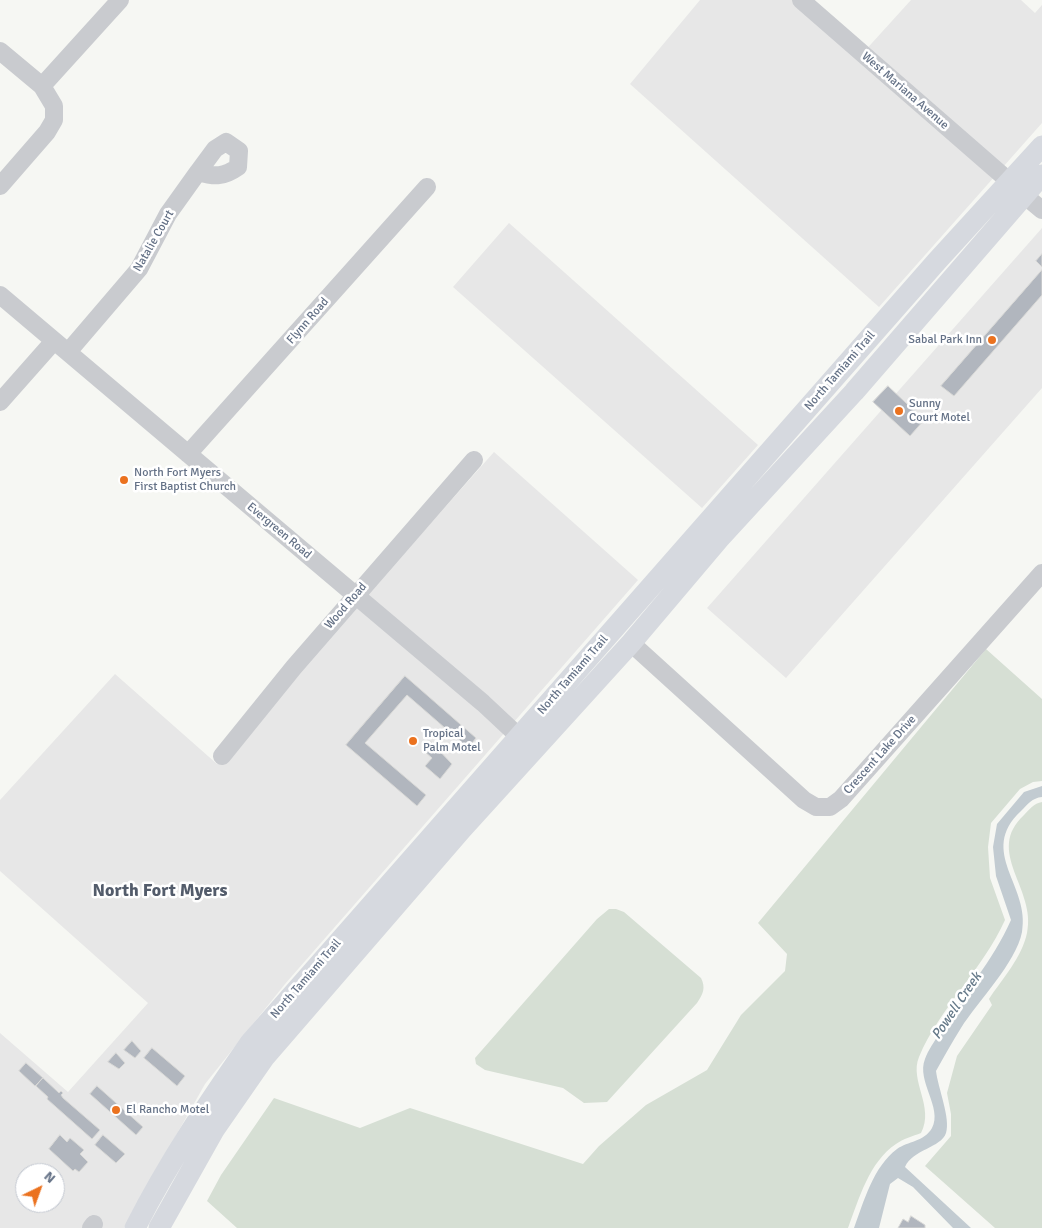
<!DOCTYPE html>
<html>
<head>
<meta charset="utf-8">
<style>
	body { margin:0 }
	#map { position:relative; width:1042px; height:1228px; overflow:hidden; background:#f6f7f3; font-family:Signika,sans-serif }
	canvas { display:block }
	.north { position:absolute; left:15px; top:1163px; width:50px; height:50px; box-sizing:border-box; background:#fff; border:1px solid #c1c6cf; border-radius:50%; rotate:42deg; font-size:14px; font-weight:700; line-height:20px; text-align:center; color:#647186 }
	.north::after { content:''; display:block; margin:auto; width:18px; height:22px; background:#eb721f; clip-path:polygon(50% 0,100% 100%,50% 72%,0 100%) }
</style>
</head>
<body>
<div id="map">
<canvas width="1042" height="1228"></canvas>
<div class="north">N</div>
</div>
<script>
const ctx = document.querySelector('canvas').getContext('2d');
ctx.lineJoin = 'round';
function paint(path, color) {
  ctx.fillStyle = color;
  ctx.fill(path, 'evenodd');
}
function trace(path, color, width, dash) {
  ctx.strokeStyle = color;
  ctx.lineWidth = width;
  ctx.lineCap = dash ? 'butt' : 'round';
  ctx.setLineDash(dash || []);
  ctx.stroke(path);
}
function label(font, color, halo, rows, align = 'center') {
  ctx.font = font + ' Signika,sans-serif';
  ctx.lineWidth = 5;
  ctx.setLineDash([]);
  ctx.textBaseline = 'middle';
  ctx.strokeStyle = halo;
  ctx.fillStyle = color;
  for (const [text, x, y, turn = 0] of rows) {
    ctx.save();
    ctx.translate(x, y);
    ctx.rotate((+turn || 0) * Math.PI / 180);
    ctx.textAlign = isNaN(turn) ? turn : align;
    if (halo) ctx.strokeText(text, 0, 0);
    ctx.fillText(text, 0, 0);
    ctx.restore();
  }
}
const built = new Path2D(`
	M700,0H799L862,54L911,0H1021L1035,13L1042,5V123L879,307L630,84Z
	M509,223L758,445L702,508L453,287Z
	M1042,228V388L786,678L707,608Z
	M494,452L638,580L285,984L205,1084L124,1228H0V1033L68,1092L148,1003L0,871V800L115,674L217,764ZM25,1173H55V1203H25Z`);
const green = new Path2D(`
	M986,649L1042,699V781L1033,782L1020,789L991,823L988,847L990,878L1005,920C983,969 939,1009 919,1057C909,1081 935,1107 921,1133C913,1136 903,1139 896,1144C869,1162 859,1199 848,1228H237L207,1201L221,1175L274,1098L360,1128L410,1108L583,1164L599,1146L646,1105L707,1070L741,1015L785,971L787,954L758,923Z
	M1042,802V1228H995L925,1166L951,1136V1114L947,1093L957,1056L992,1005L989,999C1003,978 1022,957 1027,933C1037,889 984,852 1024,815C1029,810 1034,803 1042,802Z
	M609,909H616L624,912L701,978C706,988 703,994 697,1003L607,1102L584,1103L563,1088L485,1070L476,1064L475,1058L597,919Z`);
const water = new Path2D(`
	M1042,786V797C1032,798 1028,804 1021,811C977,852 1031,886 1022,932C1016,963 978,1001 961,1028C952,1042 944,1057 936,1071C938,1088 951,1119 946,1133C941,1148 913,1149 905,1167L971,1228H953L913,1187L898,1178L890,1184L879,1228H854C864,1201 873,1167 897,1149C908,1141 924,1142 932,1128C943,1108 916,1081 925,1059C928,1050 935,1041 940,1032C963,994 993,961 1011,920L996,876L993,847L997,824L1024,792Z`);
const building = new Path2D(`
	M1042,254V267L1036,261Z
	M1042,270V295L954,396L941,386Z
	M888,386L924,420L910,436L873,402Z
	M405,676L476,738L468,748L407,695L365,743L426,795L417,806L346,745Z
	M431,742L452,764L440,779L425,766L432,758L424,751Z
	M132,1041L141,1051L135,1058L124,1050Z
	M152,1048L185,1076L177,1086L144,1058Z
	M116,1053L125,1063L119,1069L108,1062Z
	M26,1063L43,1078L35,1086L19,1071Z
	M43,1078L59,1093L61,1091L63,1093L61,1095L63,1098L100,1130L92,1139L47,1099L48,1097L36,1086Z
	M97,1086L143,1127L136,1135L90,1094Z
	M60,1135L67,1142L70,1138L84,1150L80,1154L88,1162L79,1172L75,1169L73,1171L49,1149Z
	M103,1135L125,1154L116,1163L95,1145Z
	M911,1216L925,1225V1228H898L903,1219L908,1222Z`);
const minor = new Path2D(`
	M801,0L1010,182
	M0,51L42,86L54,106V120L47,132L0,186
	M42,86L120,0
	M226,142L239,151L238,167C224,177 215,177 198,172L215,149Z
	M1024,195L1042,210
	M0,295L483,703L529,746
	M68,352L139,269L168,214L198,172
	M0,402L54,341
	M188,454L427,187
	M631,643L804,800L816,807H830L841,799L1042,573
	M222,756L294,667L474,460
	M91,1228L94,1224`);
const major = new Path2D(`
	M135,1228C168,1163 208,1103 250,1043L937,261L1042,146
	M159,1228L214,1130L264,1058L463,828L631,643L719,539L854,392L1042,175`);
const markers = [
	[992,340,5,"#eb721f"],
	[899,411,5,"#eb721f"],
	[124,480,5,"#eb721f"],
	[413,741,5,"#eb721f"],
	[116,1110,5,"#eb721f"]
];
const streetNames = [
	["West Mariana Avenue",905,91,41],
	["Natalie Court",154,241,-60],
	["Flynn Road",308,321,-49],
	["North Tamiami Trail",840,371,-49],
	["Evergreen Road",279,531,40],
	["Wood Road",346,606,-49],
	["North Tamiami Trail",573,675,-49],
	["Crescent Lake Drive",880,755,-48],
	["North Tamiami Trail",306,979,-49]
];
const poiNames = [
	["Sabal Park Inn",982,340,"right"],
	["Sunny",909,404],
	["Court Motel",909,418],
	["North Fort Myers",134,473],
	["First Baptist Church",134,487],
	["Tropical",423,734],
	["Palm Motel",423,748],
	["El Rancho Motel",126,1110]
];
const waterNames = [
	["Powell Creek",957,1006,-56]
];
const districtNames = [
	["North Fort Myers",160,891]
];
paint(built, '#e7e7e7');
paint(green, '#d6dfd4');
paint(water, '#c2cbd1');
paint(building, '#b1b6be');
trace(building, '#d8d8d6', 1);
trace(minor, '#c9cbcf', 18);
trace(major, '#d6d9df', 21);
for (const [x, y, r, color] of markers) {
  const dot = new Path2D();
  dot.arc(x, y, r, 0, 2 * Math.PI);
  ctx.fillStyle = color;
  ctx.fill(dot);
  trace(dot, '#fff', 2);
}
label('12px', '#647186', '#fff', streetNames);
label('12px', '#647186', '#fff', poiNames, 'left');
label('italic 14px', '#657989', '#fff', waterNames);
label('bold 18px', '#535c6b', '#fff', districtNames);
</script>
</body>
</html>
